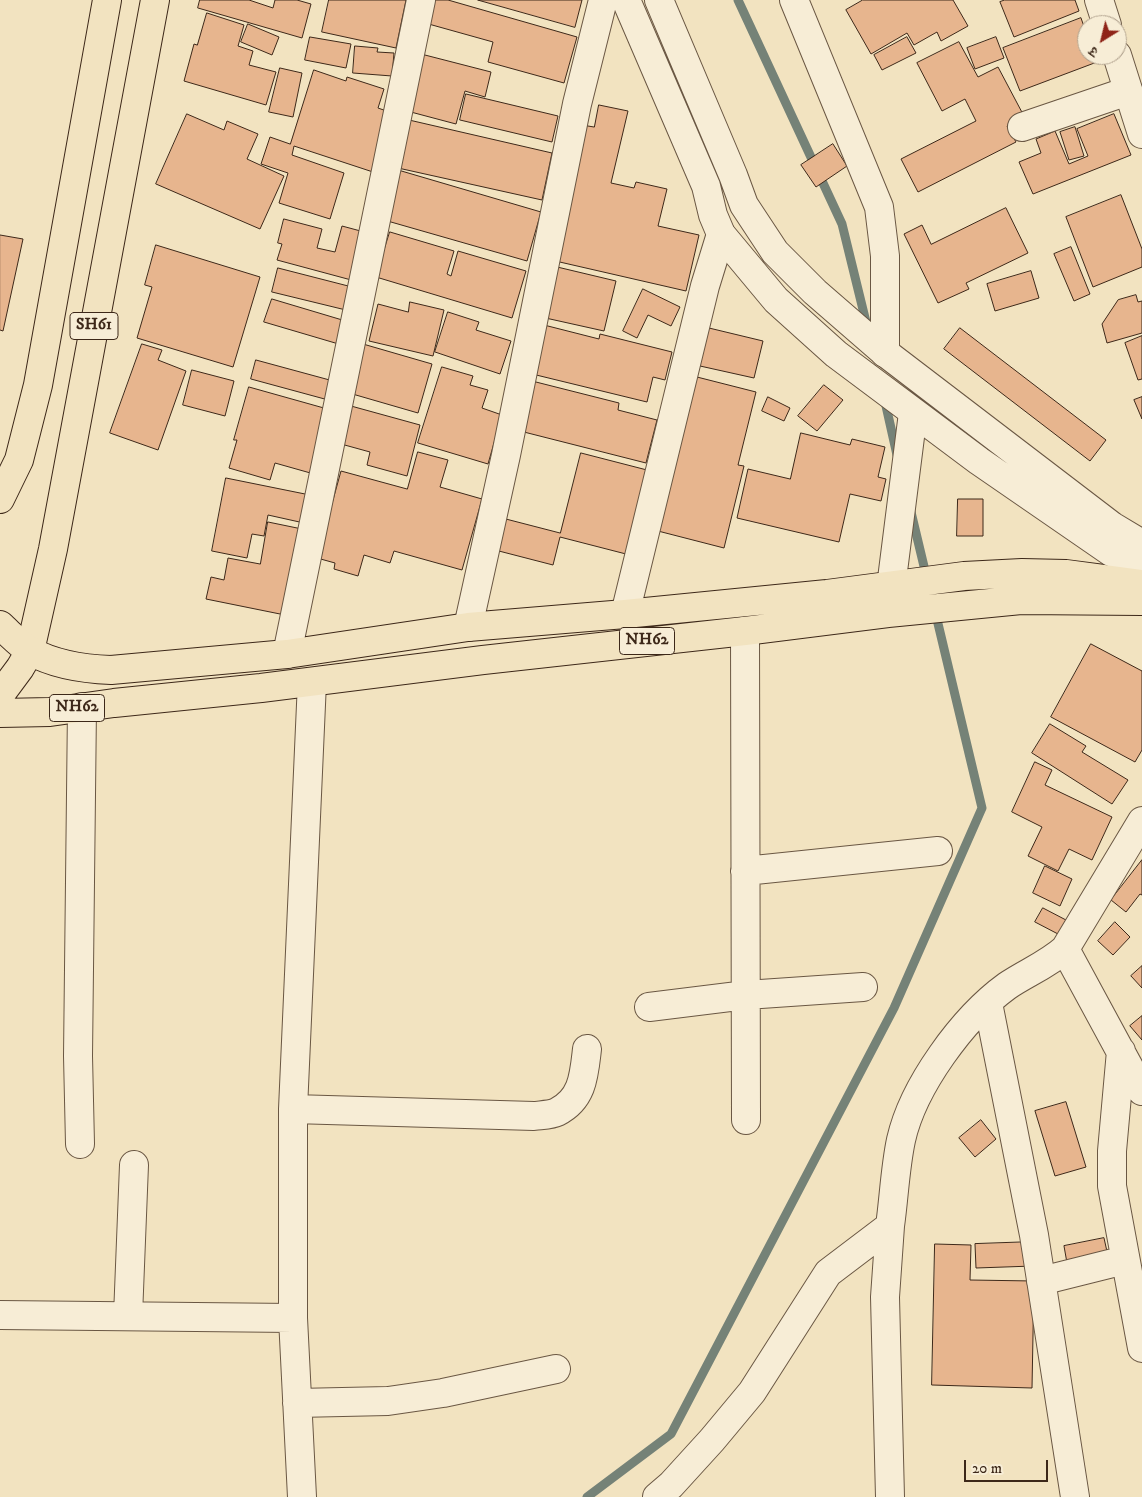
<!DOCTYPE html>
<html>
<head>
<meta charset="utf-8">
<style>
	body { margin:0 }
	#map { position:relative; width:1142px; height:1497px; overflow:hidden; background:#f2e3c0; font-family:"IM FELL DW Pica","Noto Serif Devanagari",serif }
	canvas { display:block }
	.north { position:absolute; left:1077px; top:15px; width:50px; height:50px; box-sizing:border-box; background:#f7edd6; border:1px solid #ad9e8a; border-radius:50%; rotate:216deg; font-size:14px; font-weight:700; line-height:20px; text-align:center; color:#3d2819 }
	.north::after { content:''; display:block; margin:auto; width:18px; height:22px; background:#8f2418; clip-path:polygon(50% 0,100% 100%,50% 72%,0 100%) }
	.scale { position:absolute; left:964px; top:1460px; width:84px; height:22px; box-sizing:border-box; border:2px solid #3d2819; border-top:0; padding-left:6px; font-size:15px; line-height:18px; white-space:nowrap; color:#3d2819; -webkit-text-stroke:4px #f7edd6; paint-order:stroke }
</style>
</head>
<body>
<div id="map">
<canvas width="1142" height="1497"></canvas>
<div class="north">उ</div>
<div class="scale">20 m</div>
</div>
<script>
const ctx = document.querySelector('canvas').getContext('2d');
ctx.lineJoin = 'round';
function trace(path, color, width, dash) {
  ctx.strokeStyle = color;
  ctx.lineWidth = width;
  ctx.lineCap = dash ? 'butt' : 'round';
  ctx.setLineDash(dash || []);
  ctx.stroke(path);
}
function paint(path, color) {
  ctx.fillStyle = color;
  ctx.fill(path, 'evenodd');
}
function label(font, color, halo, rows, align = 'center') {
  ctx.font = font + ' "IM FELL DW Pica",serif';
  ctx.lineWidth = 4;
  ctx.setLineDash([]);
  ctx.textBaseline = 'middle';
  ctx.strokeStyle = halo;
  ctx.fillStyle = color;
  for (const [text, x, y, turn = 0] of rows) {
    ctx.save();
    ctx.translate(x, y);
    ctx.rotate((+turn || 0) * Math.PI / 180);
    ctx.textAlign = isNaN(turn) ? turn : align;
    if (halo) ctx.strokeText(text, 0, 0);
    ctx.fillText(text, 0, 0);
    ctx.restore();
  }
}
const stream = new Path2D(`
	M738,0L842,224L867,326
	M884,397L897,455
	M911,512L927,579
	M587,1497L671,1434L894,1008L982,808L935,611`);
const building = new Path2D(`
	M200,0H249L273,8L275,0H297L311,4L302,38L198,8Z
	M329,0H406L396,48L322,32Z
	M432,0H448L577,37L564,83L488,62L493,42L425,23Z
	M478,0H582L575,27Z
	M863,0H953L968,26L941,41L937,32L914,45L907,33L871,54L846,10Z
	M1005,0H1075L1079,11L1014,37L1000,2Z
	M207,13L244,25L238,46L253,51L249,65L276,72L266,105L184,81L194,44L197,45Z
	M1081,18L1087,35V55H1095L1097,62L1020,91L1003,48Z
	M248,24L279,37L272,55L241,42Z
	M310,37L351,44L346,68L305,60Z
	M907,37L916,53L882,70L874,55Z
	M996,37L1004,58L975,69L967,48Z
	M959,42L978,77L998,67L1025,118L1007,126L1016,142L918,192L901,159L976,121L965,99L942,111L917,63Z
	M355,46L378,48L377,52L394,53L392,76L353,73Z
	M421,54L491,72L485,97L465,91L456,124L407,111Z
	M280,68L302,73L293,117L269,112Z
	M314,70L346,81L347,77L384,89L378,108L392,113L373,172L294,146L292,155L344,173L330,219L279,203L288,173L261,164L270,137L290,144Z
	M466,94L558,116L552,142L460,120Z
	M599,105L628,111L611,183L634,188L636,182L667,189L658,226L699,235L686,291L551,260L582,125L594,127Z
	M187,114L224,130L227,121L258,134L247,159L284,176L260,229L156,184Z
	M1114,114L1131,155L1033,194L1019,162L1041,153L1036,139L1055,131L1069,164L1088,156L1077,129Z
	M409,120L552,153L542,200L398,168Z
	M1075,127L1084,156L1069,160L1060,132Z
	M833,144L847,166L816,187L801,165Z
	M398,170L541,212L527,261L384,220Z
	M1121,195L1142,249V267L1093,287L1066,217Z
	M1006,208L1028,253L966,283L969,289L938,303L904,234L922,225L931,244Z
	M284,219L322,229L317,248L335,252L342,226L368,233L355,281L277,260L282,244L278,243Z
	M390,232L454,251L447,274L451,276L458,251L526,271L512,318L376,277Z
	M0,235L23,239L3,331L0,330Z
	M156,245L260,277L233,367L137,338L152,287L145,285Z
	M1071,247L1090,294L1074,301L1054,254Z
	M553,266L616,281L604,331L541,317Z
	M278,268L356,288L350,311L272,292Z
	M1031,271L1039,298L995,311L987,284Z
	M643,289L680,307L671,326L648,315L637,338L623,331Z
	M1136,295L1138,302L1142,301V333L1107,343L1102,324L1118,300Z
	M272,299L349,322L342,345L264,322Z
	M410,302L444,310L433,356L369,341L378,304L408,312Z
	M448,312L479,322L476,330L511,341L500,374L435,352Z
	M540,324L599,339L600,334L672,352L665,380L653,377L647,402L528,373Z
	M709,328L763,341L754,378L700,366Z
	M960,328L1106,440L1090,461L944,349Z
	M1142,336V379L1138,380L1125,343Z
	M142,344L162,350L158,360L186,371L158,450L110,433Z
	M363,344L432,364L418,413L349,393Z
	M256,360L337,382L332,401L251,379Z
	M442,367L473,376L470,385L488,390L482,408L502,415L488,464L418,443Z
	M192,370L234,381L225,416L183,405Z
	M693,376L756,392L738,465L744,466L724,548L654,530Z
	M528,380L619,403L618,410L657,420L646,463L516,430Z
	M824,385L843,400L817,431L798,416Z
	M249,387L331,410L314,474L275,463L270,480L229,468L237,440H234Z
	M768,397L790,408L784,421L762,411Z
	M1142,397V419L1134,400Z
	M351,406L420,425L407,476L367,465L370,452L341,444Z
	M801,433L850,445L852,439L885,447L878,477L886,479L881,501L850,494L839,542L737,518L748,469L790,479Z
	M418,452L448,460L440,487L482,499L462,570L394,551L390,563L364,555L358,576L334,569L335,563L317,558L341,471L407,489Z
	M581,453L647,470L626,554L560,537L553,565L495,550L502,518L560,533Z
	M226,478L310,495L304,523L268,515L264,536L252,534L247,558L212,551Z
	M958,499H983V536H957Z
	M268,522L302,529L285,615L206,599L211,577L224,580L228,558L260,564Z
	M1091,644L1142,671V750L1135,762L1051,717Z
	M1050,724L1086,746L1082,752L1128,780L1112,804L1032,753Z
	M1035,762L1052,770L1045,785L1112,817L1092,860L1069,849L1058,871L1028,856L1042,827L1012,812Z
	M1142,860V895L1140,894L1126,912L1111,900Z
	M1045,866L1072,879L1060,906L1033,893Z
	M1043,908L1066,920L1058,934L1035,922Z
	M1115,922L1130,937L1113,955L1098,941Z
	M1142,966V988L1131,976Z
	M1142,1016V1040L1130,1026Z
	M1066,1102L1086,1167L1055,1176L1035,1111Z
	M981,1120L996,1139L975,1157L959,1138Z
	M1104,1238L1108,1256L1067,1263L1064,1246Z
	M1032,1242L1033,1266L976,1268L975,1244Z
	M935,1244L971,1245L970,1280L1034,1281L1032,1388L932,1385Z`);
const minor = new Path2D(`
	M794,0L879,207L885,256V353
	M1022,127L1128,91
	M891,587L913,413
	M625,614L705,286L721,234
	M468,627L506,455L577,104L603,0
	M745,631L746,1120
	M287,654L421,0
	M745,871L938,851
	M1065,949L1142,1091
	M988,1003L1034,1235L1075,1497
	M649,1007L746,995L863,987
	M1121,1051L1112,1151V1186L1142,1348
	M293,1109L534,1116C541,1115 551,1115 557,1112C583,1099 584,1075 587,1049
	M80,1144L78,1056L82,707
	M890,1226C894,1198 895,1168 901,1140C913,1086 963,1018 1007,986C1026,973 1047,965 1065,949L1142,821
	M1041,1281L1125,1260
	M0,1315L293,1318
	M128,1316L134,1165
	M297,1403L388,1401L443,1393L556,1369
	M302,1497L293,1318V1109L312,682
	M657,1497L671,1485L712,1440L752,1392L828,1273L890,1226L885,1297L890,1497`);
const tertiary = new Path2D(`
	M626,0L706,186L713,215L721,234L776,300L836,354L979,461L1111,552L1142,566
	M659,0L733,175L744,205L775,252L815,292L883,351L1112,526L1142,544
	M1099,0L1107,25
	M1117,55L1142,134`);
const primary = new Path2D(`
	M0,499L19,460L38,385L107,0
	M30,651L53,549L155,0`);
const trunk = new Path2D(`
	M0,625C10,634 20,645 30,651C55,665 84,669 111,670L287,654L468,627L625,614L827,594L964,576L1022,573L1066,574L1142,584
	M0,695L20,668L30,651
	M0,713L50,712L114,703L261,688L483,660L745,631L888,613L1021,600L1142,601`);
const shields = [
	[94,326,48],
	[647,641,55],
	[77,708,55]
];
const shieldNames = [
	["SH61",94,326],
	["NH62",647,641],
	["NH62",77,708]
];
trace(stream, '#758277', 9);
paint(building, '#e7b58e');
trace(building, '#3d2819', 1);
trace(minor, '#6a5743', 30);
trace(tertiary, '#6a5743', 30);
trace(primary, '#3d2819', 30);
trace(trunk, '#3d2819', 30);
trace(minor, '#f7edd6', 28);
trace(tertiary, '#f7edd6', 28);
trace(primary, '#f2e3c0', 28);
trace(trunk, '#f2e3c0', 28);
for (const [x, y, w] of shields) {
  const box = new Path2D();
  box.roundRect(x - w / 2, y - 13.5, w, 27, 4);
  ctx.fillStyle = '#f7edd6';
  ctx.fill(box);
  trace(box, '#3d2819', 1);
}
label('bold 16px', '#3d2819', null, shieldNames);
</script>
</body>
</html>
